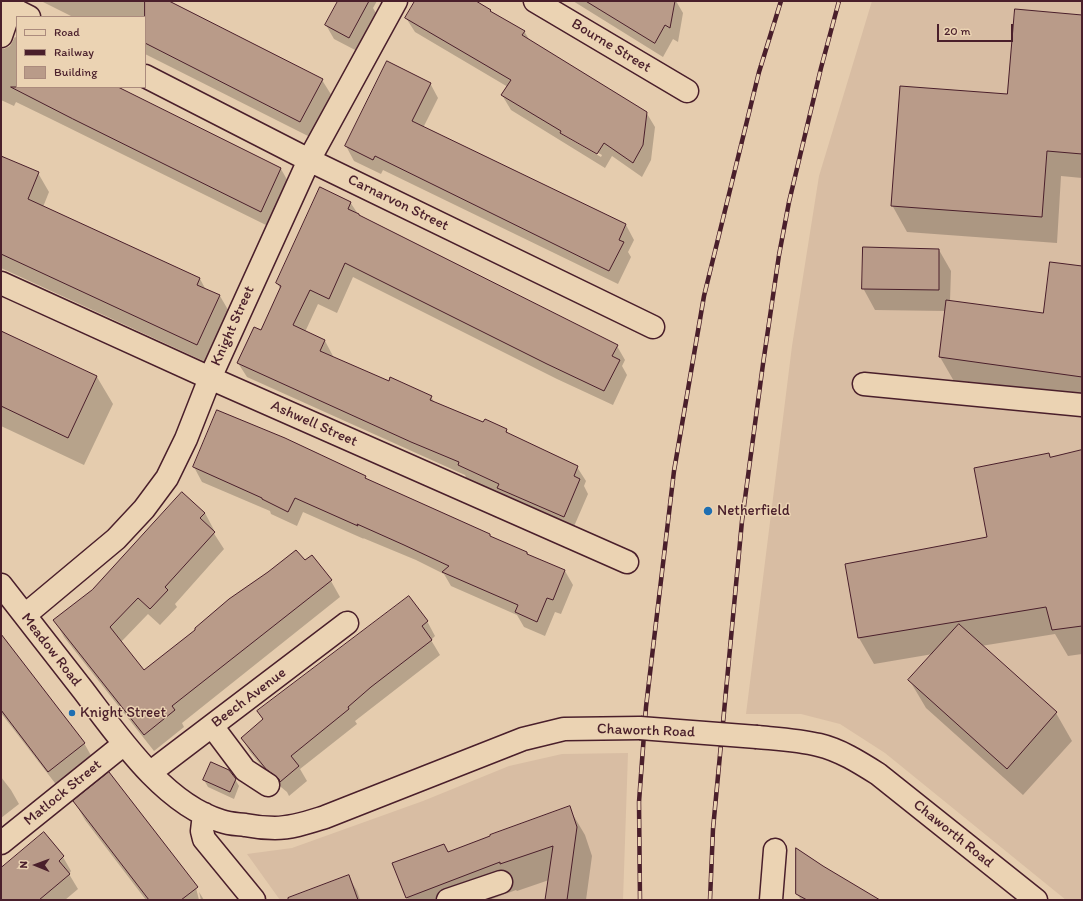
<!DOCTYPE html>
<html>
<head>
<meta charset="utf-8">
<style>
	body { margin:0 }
	#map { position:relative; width:1083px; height:901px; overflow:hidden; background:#e5ccae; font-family:Itim,sans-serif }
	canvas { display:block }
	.frame { position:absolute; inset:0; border:2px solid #4a1f2b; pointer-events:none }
	.legend { position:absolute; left:16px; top:16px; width:130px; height:72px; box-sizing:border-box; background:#ebd3b3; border:1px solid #ab8b7d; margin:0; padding:5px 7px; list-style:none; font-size:12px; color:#4a1f2b }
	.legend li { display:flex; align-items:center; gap:8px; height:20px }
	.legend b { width:20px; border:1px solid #ab8b7d }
	.north { position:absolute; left:16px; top:845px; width:40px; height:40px; -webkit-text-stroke:3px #ebd3b3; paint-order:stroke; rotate:271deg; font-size:11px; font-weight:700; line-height:16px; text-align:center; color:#4a1f2b }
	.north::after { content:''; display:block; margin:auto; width:14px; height:18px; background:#4a1f2b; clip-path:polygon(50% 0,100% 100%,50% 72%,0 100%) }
	.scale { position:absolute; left:937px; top:24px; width:76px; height:18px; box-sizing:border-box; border:2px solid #4a1f2b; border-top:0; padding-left:5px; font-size:12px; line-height:14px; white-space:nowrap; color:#4a1f2b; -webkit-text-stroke:3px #ebd3b3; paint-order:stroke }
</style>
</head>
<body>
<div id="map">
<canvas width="1083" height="901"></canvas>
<div class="frame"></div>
<ul class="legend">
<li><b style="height:5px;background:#ebd3b3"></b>Road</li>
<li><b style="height:5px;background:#4a1f2b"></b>Railway</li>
<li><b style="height:11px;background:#b99b89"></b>Building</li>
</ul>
<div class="north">N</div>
<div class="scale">20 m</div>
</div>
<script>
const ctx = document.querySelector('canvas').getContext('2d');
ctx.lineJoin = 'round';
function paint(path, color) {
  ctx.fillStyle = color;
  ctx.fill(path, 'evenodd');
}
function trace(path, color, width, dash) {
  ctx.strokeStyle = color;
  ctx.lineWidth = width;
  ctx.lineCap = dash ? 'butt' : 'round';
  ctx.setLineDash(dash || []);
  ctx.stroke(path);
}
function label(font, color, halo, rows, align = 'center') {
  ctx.font = font + ' Itim,sans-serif';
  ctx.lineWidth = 3;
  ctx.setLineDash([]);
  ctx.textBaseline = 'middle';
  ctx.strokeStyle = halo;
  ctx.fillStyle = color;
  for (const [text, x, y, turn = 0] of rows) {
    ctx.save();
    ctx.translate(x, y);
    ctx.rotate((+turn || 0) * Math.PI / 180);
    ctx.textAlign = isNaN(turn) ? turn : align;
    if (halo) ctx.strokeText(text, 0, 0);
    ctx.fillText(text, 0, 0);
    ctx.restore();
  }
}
const built = new Path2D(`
	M872,1H1082V900H1066L885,753L840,724L801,714H746L792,346L819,176Z
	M628,753L623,900H280L247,854L292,848L423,801L509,766L562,754Z`);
const shadow = new Path2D(`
	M41,1H166L322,80L332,96L310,137L145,54V17H73Z
	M339,1H377L373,8L377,15L357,51L334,39L326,25Z
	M416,1H475L490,10L492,14L524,31L530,41L646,112L655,127L651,160L642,177L612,156L605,168L511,110L502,95L508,87L415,32L406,18ZM561,132L602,155L601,157L561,134Z
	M573,1H676L683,13L678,42L673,39L663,57Z
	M1082,16V178L1061,176L1057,243L907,232L892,205L1008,95Z
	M15,37L17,38V87H116L281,169L290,185L270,227L51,119L16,102L14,106L1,100V49H4L10,46Z
	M430,83L438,98L423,128L626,225L634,240L628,252L631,257L618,284L383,170L381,174L354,161L346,146Z
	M1,157L38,173L49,192L43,207L200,279L206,290L220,296L231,315L208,363L1,268Z
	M350,202L360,217L617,346L625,360L622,366L627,375L613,405L557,379L353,277L337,313L318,304L305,332L325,341L333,356L332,357L389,382L431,397L435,403L484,424L506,430L509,435L577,467L586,481L584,486L588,494L572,531L467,480L465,475L247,377L238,363L261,331L281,290L277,283Z
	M939,250L951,271L950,301L1044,314L1082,267V401L955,383L940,357L946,311L875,310L863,288Z
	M1,332L97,377L113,404L84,465L1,426Z
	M218,412L365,477L366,479L491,537L527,552L529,556L565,571L573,585L561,614L555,612L545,636L524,627L517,615L451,586L444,574L416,560L363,538L364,539L303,512L297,526L271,514L270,511L202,482L194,467Z
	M1082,451V654L1068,656L1055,634L981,646L1056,713L1072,741L1023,795L926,708L910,681L933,654L874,664L859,638L846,565L989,538L1049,454L1051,458Z
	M205,513L214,530L213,532L224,549L175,604L177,607L160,625L148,614L121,642L144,671L312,556L331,581L340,597L182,723L184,727L154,751L64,637L55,621Z
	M427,621L435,636L431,640L440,655L355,721L357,724L300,769L307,781L289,796L287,792L276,783L250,752L242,738L264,720L259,712Z
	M1,636L84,743L93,759L58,787L1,713Z
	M1,777L11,790L19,804L1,818Z
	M235,779L239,786L234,799L208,787L204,780Z
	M74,801L194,884L198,891L196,888L199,900H146L85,820Z
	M569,808L585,835L592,856L586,900H546L549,880L517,891L516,890L489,900H408L407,898L394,864L444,845L449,853Z
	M44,833L63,857L71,871L69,874L78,889L65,900H1V869Z
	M822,867L877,900H801L797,894Z
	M348,876L357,891L360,900H314Z
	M199,892L204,900H201Z`);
const building = new Path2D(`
	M145,1H169L323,79L300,122L145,43Z
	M338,1H369L349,38L325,25Z
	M415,1H476L491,10L490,11L525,31L522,35L647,112L643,145L633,163L604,143L597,154L560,133L561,131L501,95L511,80L405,18Z
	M586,1H675L670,28L665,25L655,43Z
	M1015,9L1082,15V154L1047,151L1042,217L891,206L900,86L1007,94Z
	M387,61L431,83L412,121L626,224L619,240L624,242L609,271L375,156L373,160L345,146Z
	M11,87H118L281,168L261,212L73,119Z
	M1,156L39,172L28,199L200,278L197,285L220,295L197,345L1,254Z
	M320,187L351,202L348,209L359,214V215L618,345L612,356L620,360L604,391L547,364L345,263L329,299L310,290L293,325L325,340L320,351L389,381L390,377L432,396L430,400L483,422L485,419L507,429L506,432L578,466L574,476L580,479L564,517L497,488L499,484L458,465L459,462L411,442L237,363L254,327L261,330L281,286L276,283Z
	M863,247L939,249V290L862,289Z
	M1050,262L1082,266V377L939,357L946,300L1043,313Z
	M1,331L97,376L68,438L1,406Z
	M217,410L285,438L366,476L365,478L490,534V536L527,552V554L565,570L553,600L547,598L537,622L515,612L518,605L442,572L449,566L404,545L357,524L358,526L295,498L288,512L262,499V498L193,467Z
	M1082,450V626L1052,630L1046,607L858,638L845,564L987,537L974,468L1049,453L1050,457Z
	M182,492L205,513L200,518L215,532L165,587L168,590L150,609L138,598L110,627L144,670L195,630V628L229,599L268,572L296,550L305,560L312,555L332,580L172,706L175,710L144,735L53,620L92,590Z
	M409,596L428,621L422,626L432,640L371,687L348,707L349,709L291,756L299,766L280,782L279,779L266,769L241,738L263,719L257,711Z
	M959,624L1057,712L1007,769L908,680Z
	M1,634L85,743L48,772L1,710Z
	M211,762L229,770L236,779L230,792L203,780Z
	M109,772L198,887L181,900H149L73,801Z
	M570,806L577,827L567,900H545L553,846L500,864V862L406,898L392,863L444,844L448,852L490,836V835Z
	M44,832L64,856L59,861L70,874L39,900H1V868Z
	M796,848L823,866L880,900H807L796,894Z
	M349,875L358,900H288V898Z`);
const minor = new Path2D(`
	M535,1L687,91
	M11,8L29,17
	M1,36L13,1
	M145,76L309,160L653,327
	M1,283L210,378L627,562
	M864,384L1082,405
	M1,585C28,620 56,655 83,690C118,736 164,804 221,821C229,824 237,824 245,825C255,827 265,828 275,828C292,828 309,822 325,817L523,739L564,729L640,728
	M25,615L116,539L144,509L167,478L186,439L210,378L309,160L396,1
	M212,726L245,770L268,785
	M757,737C778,739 799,740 819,745C840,750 859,762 878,774L1036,900
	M151,772L347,623
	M204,814L202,831L204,839L254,900
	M1,843L124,744
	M448,900L501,882
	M771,900L775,850`);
const rail = new Path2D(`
	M640,900L639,802L646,707L674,471L704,296L759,72L781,1
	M710,900L713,829L742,521L763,364L779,255L789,202L821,68L839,1`);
const minorBridge = new Path2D(`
	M640,728L757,737`);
const markers = [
	[708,511,5,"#1f6fb2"],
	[72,713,4,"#1f6fb2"]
];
const streetNames = [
	["Bourne Street",611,46,31],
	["Carnarvon Street",398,203,26],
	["Knight Street",233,326,-66],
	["Ashwell Street",314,424,24],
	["Meadow Road",51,650,52],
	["Beech Avenue",249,698,-37],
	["Chaworth Road",646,731,2],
	["Matlock Street",63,793,-39],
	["Chaworth Road",953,834,39]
];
const poiNames = [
	["Netherfield",717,511],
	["Knight Street",80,713]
];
paint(built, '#d8bda3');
paint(shadow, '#0003');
paint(building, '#b99b89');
trace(building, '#4a1f2b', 1);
trace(minor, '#4a1f2b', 25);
trace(minor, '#ebd3b3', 22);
trace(rail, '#4a1f2b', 4.5);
trace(rail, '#ebd3b3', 3, [9]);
trace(minorBridge, '#4a1f2b', 25, []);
trace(minorBridge, '#ebd3b3', 22);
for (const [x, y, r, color] of markers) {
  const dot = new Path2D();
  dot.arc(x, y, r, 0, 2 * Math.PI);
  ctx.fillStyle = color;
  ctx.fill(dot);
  trace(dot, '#ebd3b3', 1.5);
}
label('15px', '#4a1f2b', '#ebd3b3', streetNames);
label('15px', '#4a1f2b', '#ebd3b3', poiNames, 'left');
</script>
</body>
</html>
